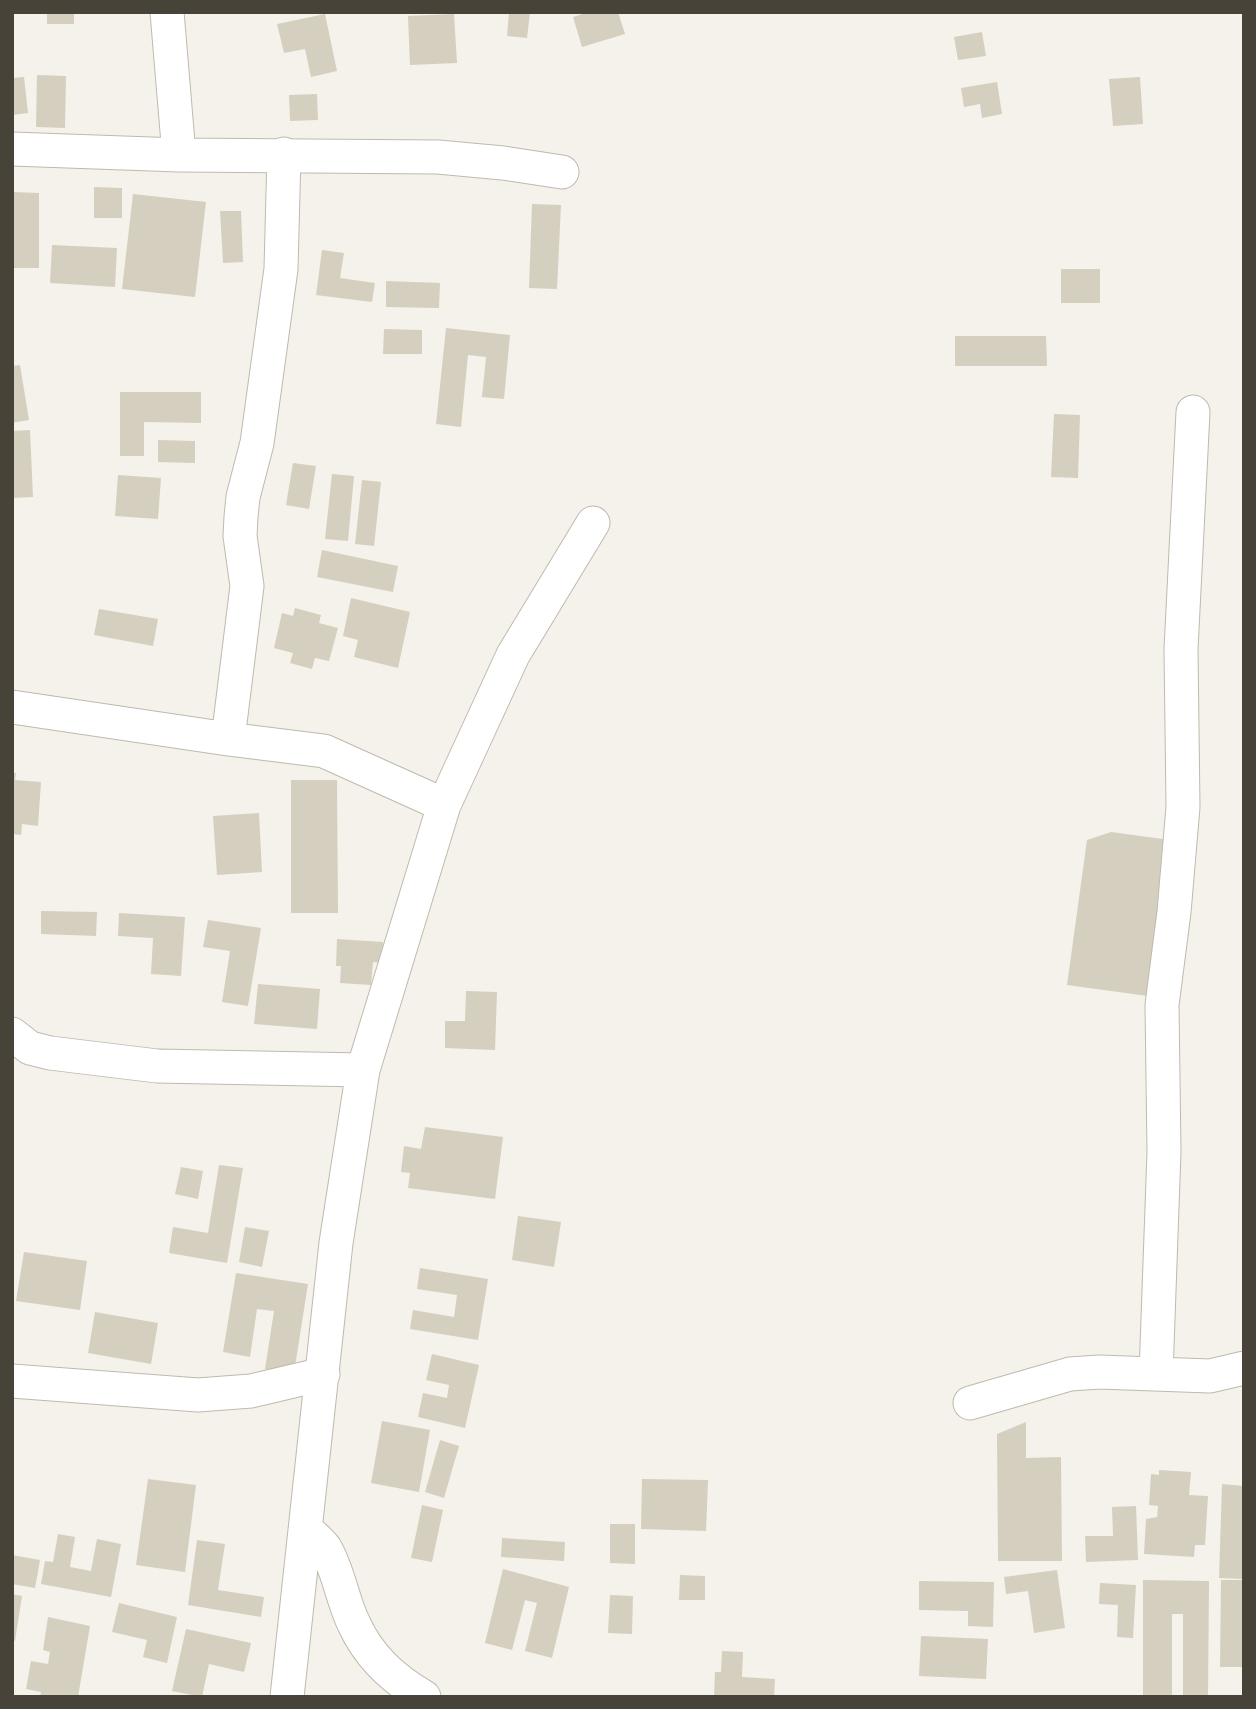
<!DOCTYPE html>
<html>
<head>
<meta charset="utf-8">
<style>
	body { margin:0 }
	#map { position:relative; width:1256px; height:1709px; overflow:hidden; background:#f4f2ea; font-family:"Varela Round",sans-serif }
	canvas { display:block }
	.frame { position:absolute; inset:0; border:14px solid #474339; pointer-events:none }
</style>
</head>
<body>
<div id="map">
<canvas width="1256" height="1709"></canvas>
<div class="frame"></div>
</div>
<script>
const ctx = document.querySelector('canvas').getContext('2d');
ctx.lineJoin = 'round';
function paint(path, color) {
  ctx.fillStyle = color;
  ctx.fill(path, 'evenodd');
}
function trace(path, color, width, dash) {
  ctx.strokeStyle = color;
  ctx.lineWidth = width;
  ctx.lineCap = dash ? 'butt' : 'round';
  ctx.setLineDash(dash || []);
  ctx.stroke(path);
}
const building = new Path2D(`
	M47,12H74V24H47Z
	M509,12H530L527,38L507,36Z
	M589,12H618L625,34L582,47L573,17Z
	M325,14L337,71L311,77L305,49L284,53L277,24Z
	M454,14L457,63L410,65L408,16Z
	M982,32L986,56L958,60L954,37Z
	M37,75L66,76L65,128L36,127Z
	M24,77L28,113L12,115V78Z
	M1140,77L1143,124L1113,126L1109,79Z
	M997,82L1002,114L982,118L980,104L964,107L961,88Z
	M317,94L318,120L290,121L289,95Z
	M94,187L122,188V218H94Z
	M12,192L39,193V268H12Z
	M133,194L206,202L195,297L122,289Z
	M532,204L561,205L557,289L529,288Z
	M220,211H241L243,262L223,263Z
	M52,245L117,248L115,287L50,283Z
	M322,250L344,253L340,278L375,283L372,302L316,295Z
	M1061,269H1100V303H1061Z
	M386,281L440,283L439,308L386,307Z
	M446,328L510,335L504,399L482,397L486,357L468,355L461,427L436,424Z
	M384,329L422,330V354H383Z
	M955,336H1046L1047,366H955Z
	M20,365L29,420L12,423V366Z
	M120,392H201V423L144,422V456H120Z
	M1054,414L1080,415L1078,478L1051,477Z
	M30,430L33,497L12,498V431Z
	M158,440L195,441V463L158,462Z
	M293,463L316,466L309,509L286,505Z
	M332,474L354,476L348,541L325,539Z
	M118,475L161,478L158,519L115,516Z
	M362,480L381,482L374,546L355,544Z
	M322,550L398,566L393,592L317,577Z
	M351,598L410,612L398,668L354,657L358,640L343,636Z
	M295,608L321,615L319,623L338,628L329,661L315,658L312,669L290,663L293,653L274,648L282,613L293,616Z
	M99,609L158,619L153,646L94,635Z
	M12,773H16L15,780L41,782L38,826L22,824L21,835L12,834Z
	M291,780H337L338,913H291Z
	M259,813L262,872L217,875L213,816Z
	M1111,832L1170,840L1148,996L1067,985L1087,840Z
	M41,911L97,912L96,936L41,934Z
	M119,913L185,917L181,976L151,974L153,938L118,936Z
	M208,920L261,928L248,1006L222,1002L230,951L203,947Z
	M337,939L383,942L382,963L373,962L371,985L340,983L341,966H336Z
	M258,984L320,989L317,1029L254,1024Z
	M466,991L497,992L495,1050L445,1048V1021H465Z
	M425,1127L503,1137L495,1199L408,1188L410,1173L401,1172L404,1146L421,1149Z
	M219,1165L243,1168L227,1263L169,1253L173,1227L208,1233Z
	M181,1167L203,1171L198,1199L175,1194Z
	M518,1216L561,1222L554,1267L512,1260Z
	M245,1227L269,1231L262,1267L239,1262Z
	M24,1252L87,1261L80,1310L16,1301Z
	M420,1268L488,1279L478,1340L410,1329L413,1310L454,1317L457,1295L417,1289Z
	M236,1273L308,1284L294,1373L265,1369L274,1311L257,1309L250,1357L223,1352Z
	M95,1312L158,1323L151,1364L88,1353Z
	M432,1354L479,1365L465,1428L418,1417L423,1393L447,1398L449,1385L426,1380Z
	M382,1421L430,1430L419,1492L371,1483Z
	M1026,1422V1458L1061,1457L1062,1561H998L997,1434Z
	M440,1440L459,1446L444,1498L425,1492Z
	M1159,1470L1191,1472L1189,1495L1208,1496L1205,1545H1195L1194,1557L1144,1554L1146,1519L1157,1517L1158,1506L1149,1505L1151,1474L1159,1475Z
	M148,1479L196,1485L185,1572L136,1565Z
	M642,1479L708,1480L706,1531L641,1529Z
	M1222,1484L1244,1486V1579L1219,1578Z
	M422,1505L443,1510L432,1562L411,1558Z
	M1136,1506L1138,1560L1086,1562L1085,1536H1113L1112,1507Z
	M610,1524H635V1564L610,1563Z
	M58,1534L75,1537L70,1567L91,1571L97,1539L121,1544L111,1597L41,1584L45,1561L53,1562Z
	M502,1538L565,1542L564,1561L501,1557Z
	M197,1540L225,1544L218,1590L264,1597L261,1617L188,1605Z
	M12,1555L40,1560L35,1588L12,1584Z
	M503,1569L569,1587L552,1658L525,1651L537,1603L525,1600L512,1650L485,1643Z
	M1057,1570L1065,1628L1034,1633L1028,1591L1006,1594L1004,1577Z
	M680,1575L705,1576V1600H679Z
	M1143,1580L1209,1581L1208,1697H1183V1614H1172V1697H1143Z
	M1221,1580H1244L1242,1667H1220Z
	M919,1581L994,1582L993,1627L968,1626V1611L919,1610Z
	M1100,1583L1136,1585L1133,1638L1117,1637L1118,1605L1099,1604Z
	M12,1594L22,1596L15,1641L12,1640Z
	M610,1595L633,1596L632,1634L608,1633Z
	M119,1603L177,1617L167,1663L143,1657L147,1640L112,1632Z
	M48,1617L90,1626L78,1697H40L41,1692L26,1689L31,1661L48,1664L50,1652L43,1650Z
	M186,1629L251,1643L244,1672L209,1664L202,1697L172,1691Z
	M921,1636L988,1639L986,1679L919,1676Z
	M722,1651L743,1652L742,1677L775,1679L774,1697H714L715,1672H721Z`);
const minor = new Path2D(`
	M167,12L179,155
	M12,149L179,155L438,157L503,163L562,172
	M12,707L228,739L324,751L444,805
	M228,739L247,586L240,536L241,517L243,497L257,443L281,269L284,154
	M12,1034L30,1048L50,1053L157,1066L363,1070
	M1156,1374L1164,1152L1162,1005L1174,912L1183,807L1181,649L1193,412
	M12,1381L198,1395L251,1391L323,1374
	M970,1403L1070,1374L1099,1372L1210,1376L1244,1368
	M306,1529C312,1535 320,1541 325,1548C339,1571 342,1600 354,1624C369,1657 393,1679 424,1697
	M287,1697L336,1243L363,1070L444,805L513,655L593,523`);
paint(building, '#d5cfc0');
trace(minor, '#bfbaad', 35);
trace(minor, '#fff', 33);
</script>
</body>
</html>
